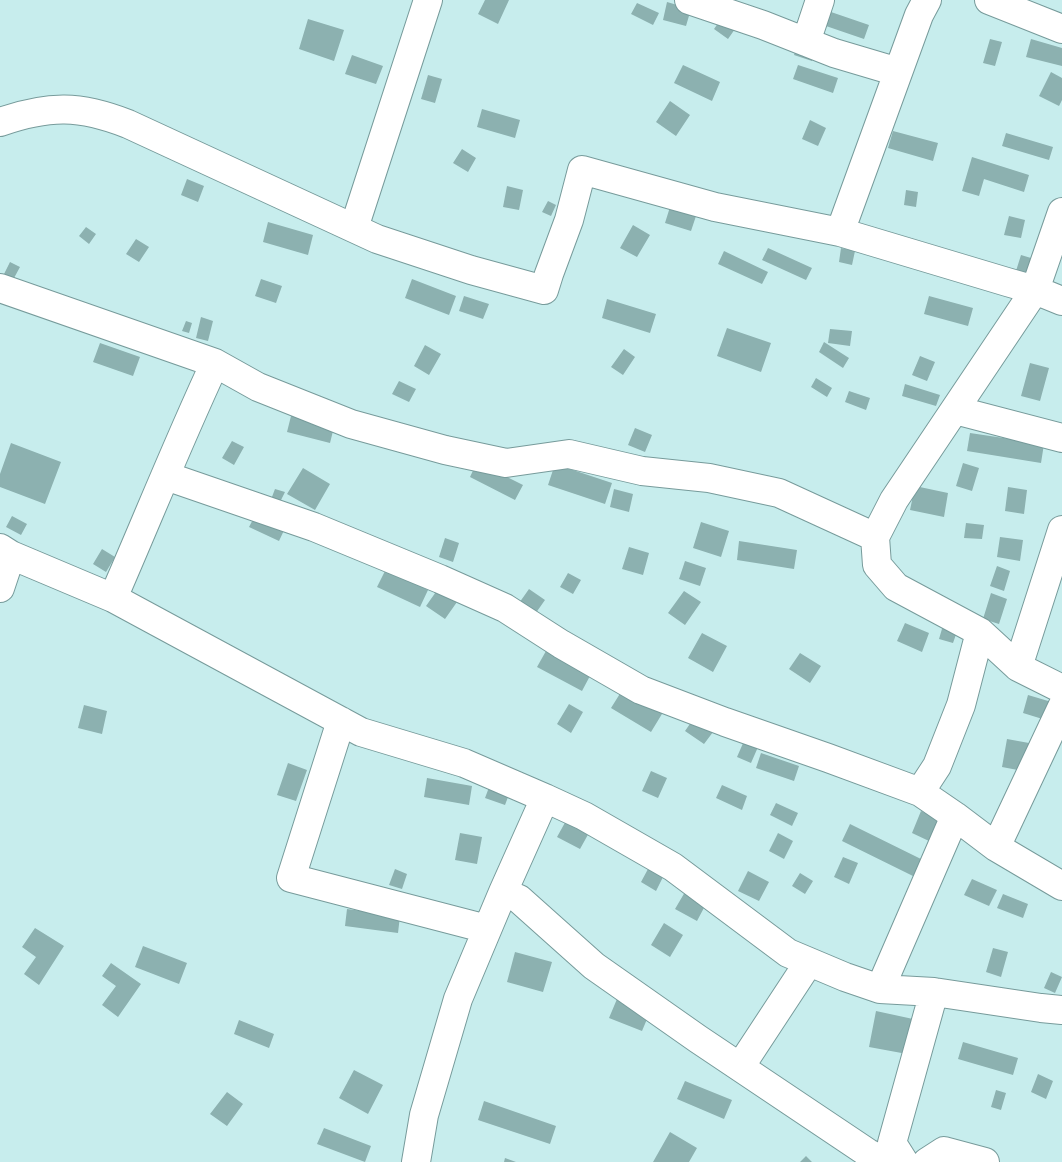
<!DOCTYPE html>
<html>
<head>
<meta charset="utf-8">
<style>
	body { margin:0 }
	canvas { display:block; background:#c7eded }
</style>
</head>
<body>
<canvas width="1062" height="1162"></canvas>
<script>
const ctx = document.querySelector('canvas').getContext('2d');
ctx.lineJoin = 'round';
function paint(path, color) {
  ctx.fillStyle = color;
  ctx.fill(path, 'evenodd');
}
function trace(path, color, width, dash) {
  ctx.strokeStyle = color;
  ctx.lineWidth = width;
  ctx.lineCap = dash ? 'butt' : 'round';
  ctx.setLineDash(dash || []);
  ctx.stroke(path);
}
const building = new Path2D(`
	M485,0H509L498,24L478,14Z
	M667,2L691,9L686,26L663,20Z
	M637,3L659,13L653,25L631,14Z
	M831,12L869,25L864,39L826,26Z
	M308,19L344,30L334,61L299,49Z
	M721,19L735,29L728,39L714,29Z
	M990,39L1002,42L995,66L983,63Z
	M1031,39L1062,48V66L1026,57Z
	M797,46L815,53L812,61L794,55Z
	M352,55L383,66L376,84L345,74Z
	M683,65L720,82L712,101L674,83Z
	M798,65L838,78L833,93L793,79Z
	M1051,72L1062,78V100L1059,106L1039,96Z
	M428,75L442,79L435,103L421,99Z
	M670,101L690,115L676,136L656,122Z
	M482,109L520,120L515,138L477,127Z
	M810,120L826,128L818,146L802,139Z
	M893,131L938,143L933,161L888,148Z
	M1006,133L1053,147L1049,160L1002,146Z
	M462,149L476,158L468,172L453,163Z
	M972,157L1029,175L1024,192L984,179L979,196L962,191Z
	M187,179L204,186L198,202L181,195Z
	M507,186L523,190L519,210L503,207Z
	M906,190L918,192L916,207L904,205Z
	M548,201L556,205L551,216L542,212Z
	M670,207L696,216L691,231L665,223Z
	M1009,216L1025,220L1021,238L1004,235Z
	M268,222L313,235L308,255L263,242Z
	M633,225L650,235L637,257L620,248Z
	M86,227L96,234L89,244L79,236Z
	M136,239L149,247L139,262L126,254Z
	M768,248L812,268L806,280L762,260Z
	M841,248L855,251L852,265L839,262Z
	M724,251L768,272L762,284L718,264Z
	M1021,255L1031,258L1026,274L1016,271Z
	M10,262L20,267L14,278L4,274Z
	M261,279L282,286L276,303L255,296Z
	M412,279L456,296L449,315L405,298Z
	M464,296L489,304L483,319L459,311Z
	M929,296L973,308L968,326L924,314Z
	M607,299L656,314L650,333L602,318Z
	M201,317L213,321L208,341L196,338Z
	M186,321L192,323L189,333L182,331Z
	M727,328L771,343L761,372L717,356Z
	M830,329L852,331L850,346L828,343Z
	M824,342L849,358L843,368L819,352Z
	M100,343L140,357L133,376L93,362Z
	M425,345L441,354L429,375L414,366Z
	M624,349L635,357L623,375L611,367Z
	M920,356L935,362L927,381L912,375Z
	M1030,363L1049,368L1040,401L1021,396Z
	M816,378L832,388L827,397L811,387Z
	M399,381L416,389L409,402L392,394Z
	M905,384L940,395L936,406L902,396Z
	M849,391L870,398L866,410L845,402Z
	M292,412L335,423L330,443L287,432Z
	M635,428L652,435L645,452L628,445Z
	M970,433L1044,444L1041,463L967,451Z
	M232,441L244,447L234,465L222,458Z
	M11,443L61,462L45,504L0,487V474Z
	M477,462L523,485L515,500L470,477Z
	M963,463L979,468L972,491L956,486Z
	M555,464L612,483L605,504L548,485Z
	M303,468L330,484L315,510L287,494Z
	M915,486L948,493L944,517L910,510Z
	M1008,487L1027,490L1024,514L1005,511Z
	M275,489L285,492L278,506L270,502Z
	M614,489L633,494L629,512L610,507Z
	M258,510L287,524L279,541L249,527Z
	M12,516L27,524L21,535L6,527Z
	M701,522L729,531L721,557L693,548Z
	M966,523L984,525L982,539L964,538Z
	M1000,537L1023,540L1020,561L997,557Z
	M445,538L459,543L453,562L439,557Z
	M739,541L797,550L794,569L737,560Z
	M629,547L649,553L643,575L622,569Z
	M102,549L115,557L106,572L93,564Z
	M685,561L706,568L700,586L679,579Z
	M997,566L1010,571L1004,591L990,586Z
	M386,569L428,590L420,607L377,587Z
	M568,573L581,580L573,594L560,587Z
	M438,589L457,602L445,619L426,606Z
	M529,589L545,600L533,617L517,606Z
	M684,591L701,602L685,625L668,613Z
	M991,593L1007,599L999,624L983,619Z
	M944,622L959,626L953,643L939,639Z
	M905,623L929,633L922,652L897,641Z
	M702,633L727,646L713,672L688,658Z
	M546,651L591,674L582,691L537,667Z
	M800,653L821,666L810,683L789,669Z
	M626,684L665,709L651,732L611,708Z
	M1028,695L1055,703L1049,721L1023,713Z
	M569,704L583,712L571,733L557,724Z
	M84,705L107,711L102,734L78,728Z
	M694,718L713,732L704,744L685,731Z
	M1007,739L1029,743L1023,771L1002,767Z
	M744,741L758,747L751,763L737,757Z
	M761,753L799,766L794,781L756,768Z
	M288,763L307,770L296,801L277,795Z
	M651,771L667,778L658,798L642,791Z
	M427,778L472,786L469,805L424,797Z
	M491,782L511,789L505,805L485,798Z
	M722,785L747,796L742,810L716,798Z
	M776,803L798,813L792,826L770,815Z
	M921,811L938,819L929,841L912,833Z
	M567,819L590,831L580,849L557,837Z
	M850,824L923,860L915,877L842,841Z
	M460,833L482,837L477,864L455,860Z
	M778,833L793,841L784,859L769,851Z
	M843,857L858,863L849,884L834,877Z
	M395,869L407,874L402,889L389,885Z
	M648,869L663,877L656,891L641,882Z
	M748,871L769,882L759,901L738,891Z
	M800,873L813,881L805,894L792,886Z
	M972,879L997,890L989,906L964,895Z
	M685,892L706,904L697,921L675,909Z
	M1003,894L1028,904L1023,918L997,908Z
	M347,909L400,916L398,933L345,926Z
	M664,923L683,935L670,957L651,945Z
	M35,928L64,946L39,985L24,974L36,957L22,947Z
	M143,946L187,963L179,984L135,967Z
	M993,948L1008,952L1001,977L986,972Z
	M515,952L552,962L543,992L507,982Z
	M111,963L141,984L118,1017L102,1005L116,986L102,976Z
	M1051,972L1062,977L1055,993L1044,988Z
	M617,999L650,1012L642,1031L609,1018Z
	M876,1011L913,1019L907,1054L869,1047Z
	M239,1020L274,1034L269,1048L234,1034Z
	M963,1042L1018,1058L1013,1075L958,1059Z
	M354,1070L383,1085L368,1114L339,1098Z
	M1038,1074L1053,1081L1046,1099L1031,1092Z
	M685,1081L732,1100L724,1119L677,1099Z
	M996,1090L1006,1093L1001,1110L991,1107Z
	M227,1092L243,1104L227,1126L210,1114Z
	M484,1101L556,1126L550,1144L478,1120Z
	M324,1128L371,1146L365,1162L317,1144Z
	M670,1132L697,1148L689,1162H653Z
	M806,1156L812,1162H800Z
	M505,1158L516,1162H504Z`);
const street = new Path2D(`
	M689,0L763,25L834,53L898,72
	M989,0L1062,29
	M806,42L820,0
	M0,122C49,105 80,105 128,124L377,239L471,270L544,290L549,274L569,220L582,170L715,207L840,232L919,15L927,0
	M1062,212L1035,290L894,500L875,537L877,565L896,587L980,632L1018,667L1062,689
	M354,228L428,0
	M840,232L1007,282L1035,290L1062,301
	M0,288L215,363L258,387L351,424L445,450L506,463L569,454L642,471L709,478L779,493L875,537
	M955,410L1062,438
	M166,476L314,527L440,579L505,608L561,644L641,690L725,722L828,758L920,792L955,816L996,847L1062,886
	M0,548L11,555L113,598L361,732L464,763L545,798L584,816L673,867L788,953L845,977L880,989L934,992L1041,1008L1062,1010
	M0,588L11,555
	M113,598C147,520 179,440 215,363
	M1018,667L1062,530
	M341,721L291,878L487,929
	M920,792L937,766L961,705L980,632
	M996,847L1062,707
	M503,892L519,899L594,966L698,1039L868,1153L886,1162
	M880,989L955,816
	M740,1067L809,962
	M416,1162L424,1115L458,999L503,892L545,798
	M904,1162L892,1143L934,992
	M927,1162L944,1151L985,1162`);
paint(building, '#8cb1b0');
trace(street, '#779b9b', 30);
trace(street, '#fff', 28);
</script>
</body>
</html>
